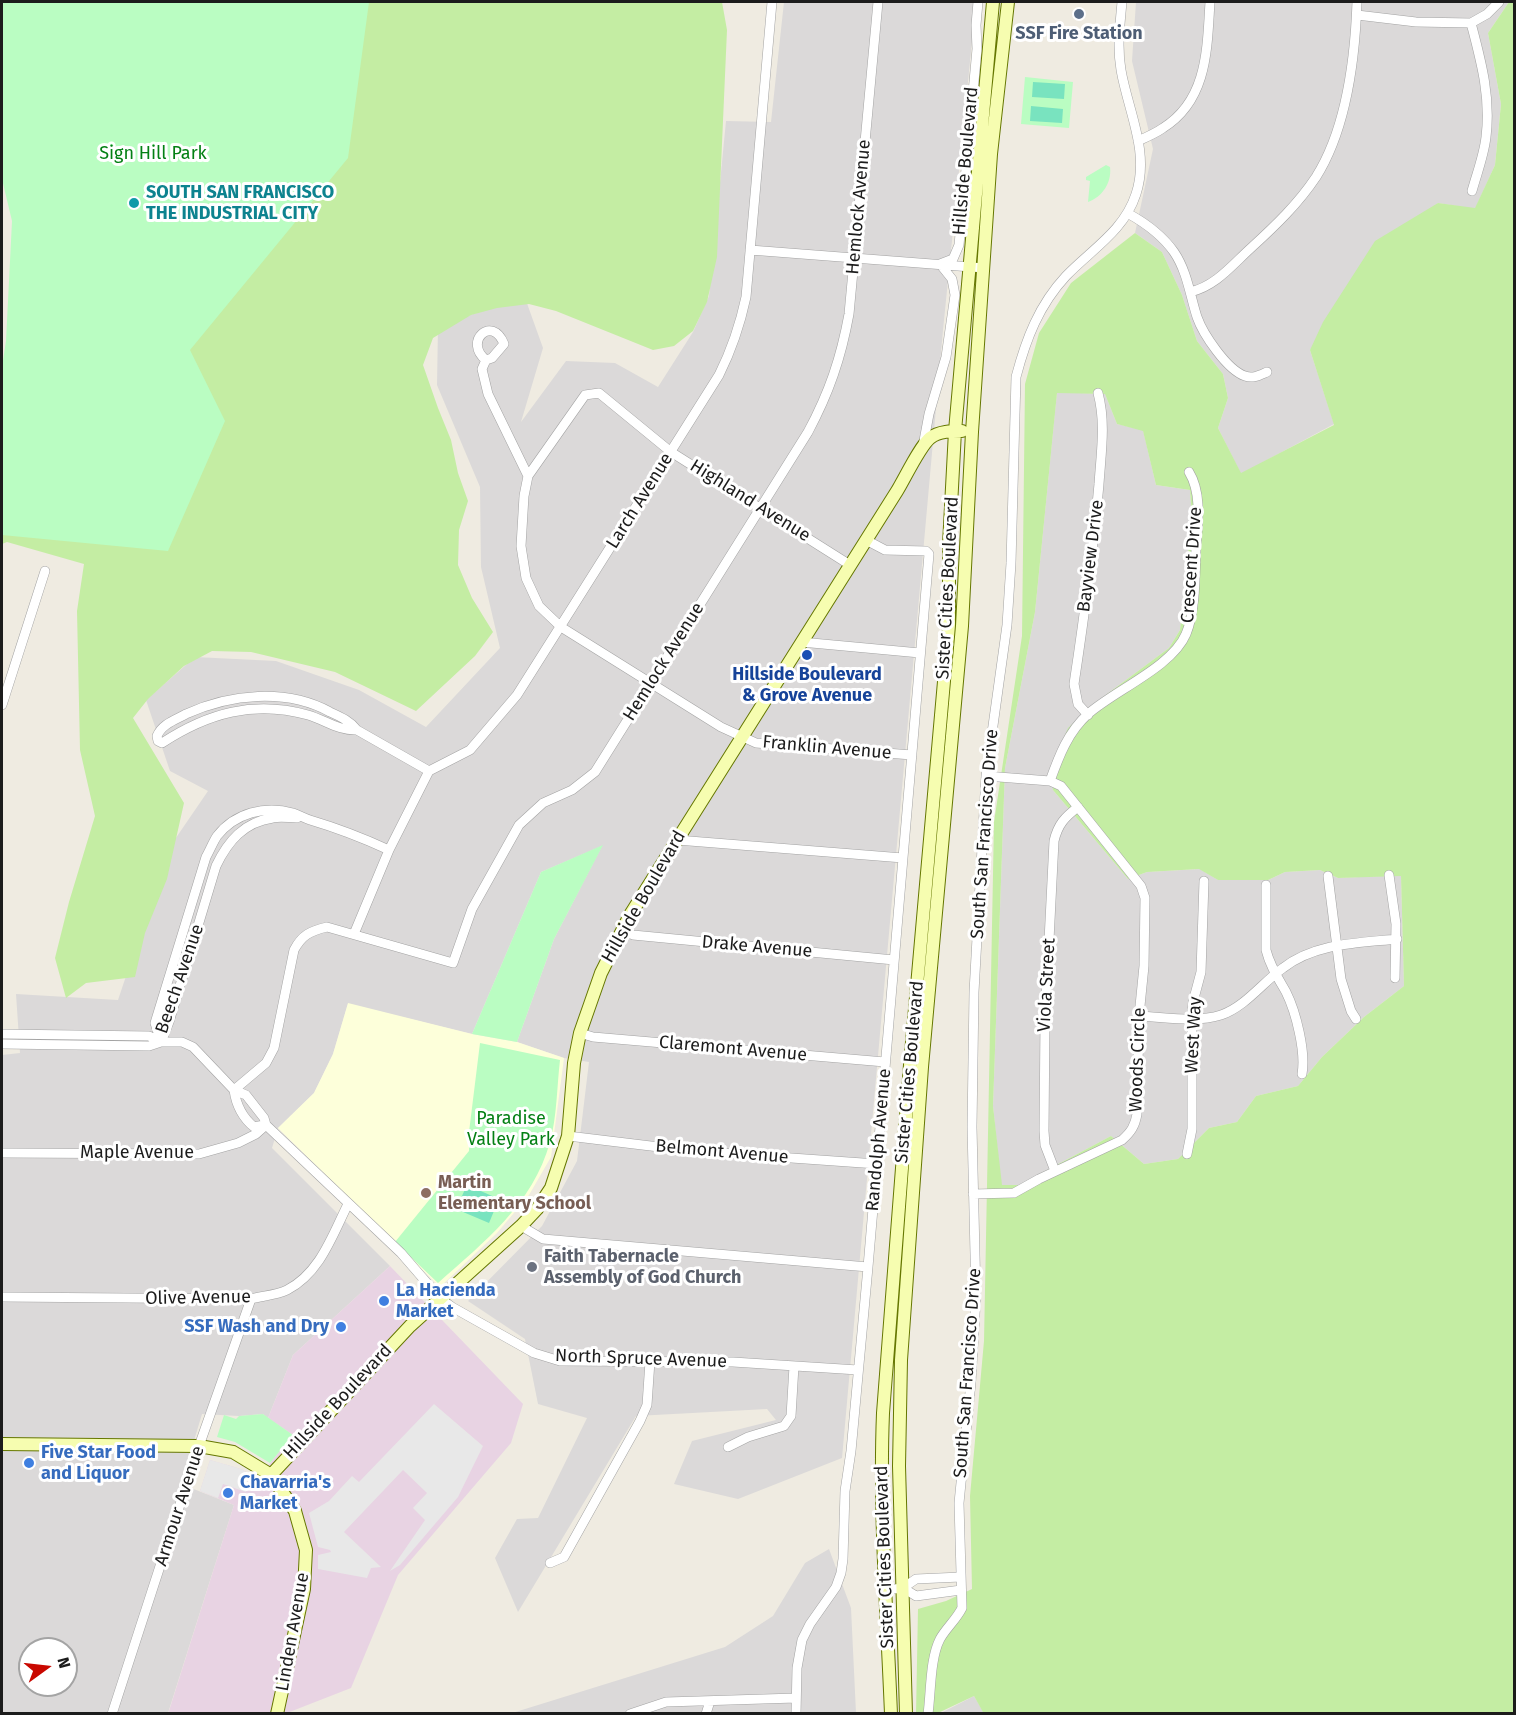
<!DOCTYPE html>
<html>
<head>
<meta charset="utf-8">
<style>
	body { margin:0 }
	#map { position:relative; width:1516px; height:1715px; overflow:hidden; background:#efebe1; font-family:"Fira Sans",sans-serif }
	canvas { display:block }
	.frame { position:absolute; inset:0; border:3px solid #1c1c1c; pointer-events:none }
	.north { position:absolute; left:18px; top:1637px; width:60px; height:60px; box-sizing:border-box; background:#fff; border:2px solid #a4a4a4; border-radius:50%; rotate:75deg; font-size:16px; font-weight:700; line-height:24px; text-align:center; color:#1c1c1c }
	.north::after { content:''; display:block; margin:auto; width:21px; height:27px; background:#c90800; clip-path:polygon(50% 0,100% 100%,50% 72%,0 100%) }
</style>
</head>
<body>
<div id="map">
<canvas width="1516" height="1715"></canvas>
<div class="frame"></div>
<div class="north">N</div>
</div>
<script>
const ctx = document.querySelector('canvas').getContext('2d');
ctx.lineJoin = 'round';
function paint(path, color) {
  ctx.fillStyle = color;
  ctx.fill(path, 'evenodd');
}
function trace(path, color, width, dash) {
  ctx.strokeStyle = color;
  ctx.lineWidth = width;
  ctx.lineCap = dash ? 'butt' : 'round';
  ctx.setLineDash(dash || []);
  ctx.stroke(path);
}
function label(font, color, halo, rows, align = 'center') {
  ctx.font = font + ' "Fira Sans",sans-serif';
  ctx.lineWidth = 6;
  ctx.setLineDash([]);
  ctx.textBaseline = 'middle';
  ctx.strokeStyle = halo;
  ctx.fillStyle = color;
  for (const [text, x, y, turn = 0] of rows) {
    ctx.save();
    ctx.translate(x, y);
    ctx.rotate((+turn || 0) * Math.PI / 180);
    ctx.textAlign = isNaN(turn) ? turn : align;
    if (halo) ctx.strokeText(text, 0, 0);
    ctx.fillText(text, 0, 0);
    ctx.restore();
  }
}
const residential = new Path2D(`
	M784,2H976L943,330L842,1458L738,1499L674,1484L692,1441L776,1420L767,1409L636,1416L518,1612L495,1558L517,1519L538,1518L587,1418L538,1404L525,1339L468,1301L542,1226L577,1161L589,1062L564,1058L517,1042L554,939L602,846L541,872L472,1034L348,1004L333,1054L314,1093L278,1128L272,1148L390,1266L293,1355L268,1418L263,1414L239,1416L202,1414L181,1484L234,1505L168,1713H2V1055L20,1053L16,994L118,1000L169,848L208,791L170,771L146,700L195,657L276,661L359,690L426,727L500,648L481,567L480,487L437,385L438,327L524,295L543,348L521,422L566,361L615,363L658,387L693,332L709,296L726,121L771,122ZM30,1649H66V1685H30Z
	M1136,2H1509L1488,33L1501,104L1495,165L1475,209L1438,203L1310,350L1334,424L1241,474L1218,428L1228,398L1223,374L1197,341L1182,295L1162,252L1135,233L1153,149L1132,61Z
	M1057,392L1105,394L1117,424L1143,430L1156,485L1190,490L1192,517L1180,630L1169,648L1095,703L1053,790L1128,879L1147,872L1200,869L1218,880H1268L1285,872L1320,870L1338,878L1401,875L1404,986L1364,1017L1322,1057L1298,1086L1256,1096L1237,1122L1209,1128L1178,1159L1144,1164L1111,1136L1019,1185H1001L993,1106L1005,768L1035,612Z
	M829,1549L851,1608L856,1713L509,1714L725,1647L773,1616L805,1563Z
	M974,1696L984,1713L939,1714Z`);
const industrial = new Path2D(`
	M390,1266L523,1404L511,1443L398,1575L351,1688L287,1713L168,1714L234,1505L200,1491L210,1460L241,1469L258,1478L293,1435L268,1418L293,1355Z`);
const education = new Path2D(`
	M348,1003L472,1034L517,1042L564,1058L551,1157L529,1195L497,1233L440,1287L278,1128L314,1093L333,1054Z`);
const grass = new Path2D(`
	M2,2H722L727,30L717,257L707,302L693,331L674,346L653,350L556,311L529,304L497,308L471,315L433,338L423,365L438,408L451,440L458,473L468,501L459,530L458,565L472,598L493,632L475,656L416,711L335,672L251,652L212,651L184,666L148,699L133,718L184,803L167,879L145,933L135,977L86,983L66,998L55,958L69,902L95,816L80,750L77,611L84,564L7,542L2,544V448L37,384Z
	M1509,2H1514V1713L984,1714L974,1696L938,1713L916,1714L918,1609L946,1601L972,1589L970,1496L984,1341L994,822L1022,636L1025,384L1039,333L1071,283L1135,233L1162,252L1182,295L1197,341L1223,374L1228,398L1218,428L1241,473L1334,425L1310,350L1323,322L1375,241L1438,203L1475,208L1495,165L1501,104L1488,33ZM1057,393L1105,394L1117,424L1143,431L1156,485L1190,490L1192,517L1180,630L1169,648L1095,703L1068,728L1051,768L1053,790L1128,879L1147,872L1199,869L1218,880H1268L1285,872L1320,870L1338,878L1401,876L1404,986L1364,1017L1322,1057L1298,1086L1256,1096L1237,1122L1209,1128L1178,1159L1144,1164L1111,1136L1019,1185H1002L993,1106L1005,768L1035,612Z`);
const park = new Path2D(`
	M2,2H369L348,158L190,350L225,421L168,551L2,535V367L6,341L12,221L2,179Z
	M1025,77L1073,82L1069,128L1021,124Z
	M1106,165L1110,167C1112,183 1102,197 1088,202L1090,181L1086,180V177Z
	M603,845L554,939L517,1042L472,1034L541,872Z
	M480,1043L560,1060C557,1085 557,1117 550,1142C533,1204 484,1242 438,1283L395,1242L469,1151V1132Z
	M263,1414L293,1435L270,1463L235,1442L217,1437L224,1415L236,1419L239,1416Z`);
const pitch = new Path2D(`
	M1033,82L1065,84L1064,99L1032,97Z
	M1031,106L1063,109L1062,123L1030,121Z
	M467,1185L499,1199L489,1223L456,1209Z`);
const parking = new Path2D(`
	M434,1404L483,1446L458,1497L400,1565L390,1571L425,1520L413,1508L427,1493L403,1470L344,1532L381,1567L371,1568L367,1578L318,1569V1555L331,1552L330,1550L318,1547L309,1513L329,1501L352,1476L359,1482Z
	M210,1460L241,1469L250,1474L246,1492L223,1484L218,1498L200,1491Z`);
const street = new Path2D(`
	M1357,15L1416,22L1471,23L1487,14L1499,2
	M1471,23C1481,61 1491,97 1486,137C1484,155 1477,173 1472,191
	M1138,141C1147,137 1156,133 1163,128C1208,100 1207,48 1210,2
	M1129,214C1147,224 1162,235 1174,252C1187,271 1190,295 1197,317C1203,334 1227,370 1245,376C1253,379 1260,375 1267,372
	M750,250L984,268
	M940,264L953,259L959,245L977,49L976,25L978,2
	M1190,292C1216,286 1232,265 1252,247C1275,226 1298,204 1316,177C1347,128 1355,59 1357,2
	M486,360C463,342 492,314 504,344L492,358L486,360L482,369L488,394L528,476L524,496L521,546L526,578L539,606L561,627L721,727L756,743L912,755
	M923,446L929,414L946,357L955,295L952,279L940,264
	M528,476L585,395L599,393L671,452L850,565
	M801,642L920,653
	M2,705L45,571
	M1088,715L1078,704L1074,684C1084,618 1093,551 1099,484C1101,453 1106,423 1098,393
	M357,730C339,731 325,720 308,715C254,700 208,713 162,743L158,741L157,736C162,724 175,720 186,714C230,694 286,688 330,712C341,717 350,721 357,730L429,771
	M1050,781C1059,756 1068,732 1088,714C1115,690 1172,667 1186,634C1196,610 1195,573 1196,548C1198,523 1202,493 1189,472
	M677,840L903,858
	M1389,875L1396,924L1395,978
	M1328,876L1341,979L1351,1011L1356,1019
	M1266,885V950C1270,966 1278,978 1286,992C1296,1012 1306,1052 1302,1074
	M622,930L633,935L894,960
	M354,934L389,850L429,771L470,750L517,695L719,375C732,349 740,325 746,297L772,2
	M1139,1016C1165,1017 1196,1023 1221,1015C1245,1007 1263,982 1283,968C1315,943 1359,943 1397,939
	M580,1033L593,1037L885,1062
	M2,1034L149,1036L161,1042
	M161,1042L155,1023L206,857C210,850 213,842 217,836C235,813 265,805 293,813C299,815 304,818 310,820C337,828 363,838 389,850
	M161,1042L169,1022L216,866C228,841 244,822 273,818C281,816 289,818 297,818
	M2,1044L149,1046L161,1042H182L193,1047L234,1090L246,1095L264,1118L266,1125L401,1253L440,1298L452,1307L534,1353L560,1361L733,1362L858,1370
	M234,1090L266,1063L274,1048L294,950C302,935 310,931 327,927L453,963L472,909L519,825L543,803L572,790L595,772L808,432C829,393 841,358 849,314L878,2
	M234,1090C236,1104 243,1118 254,1127L264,1125
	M568,1136L692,1151L877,1164
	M2,1153L199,1154L238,1143L256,1134L266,1125
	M1187,1154L1192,1129V1018L1193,1002L1201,972L1204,881
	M1055,1171L1045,1145L1044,1131L1045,1020L1054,841C1058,824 1065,817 1078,807
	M973,1194L1014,1193L1039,1179L1122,1140C1131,1132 1135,1126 1137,1114L1139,1016L1144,966L1145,898L1141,886L1061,786L1050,781L986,776
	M521,1226L543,1239L868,1267
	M2,1297L251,1299C262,1296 277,1295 287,1290C320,1273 332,1236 348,1204
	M728,1447L748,1437L784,1426L791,1416L794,1366
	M550,1563L564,1557L640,1421L647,1405L650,1361
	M903,1588L916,1579L961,1577
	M885,1590L903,1588L916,1596L961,1590
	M112,1714L199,1446L251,1299
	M630,1714L666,1702L796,1698
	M706,1714L710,1701
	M796,1714L797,1668L802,1640L810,1624L836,1587L841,1573L843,1559L845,1491L851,1451L868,1267L929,554L926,551L885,550L866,540
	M928,1714C931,1692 930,1658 940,1639C946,1628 956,1620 962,1608L959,1503L971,1382L976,1297L972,1127L974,992L986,776L1007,625L1011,563L1016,377C1026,339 1039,305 1066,276C1092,249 1124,231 1136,194C1150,152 1128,111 1121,70C1117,47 1120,24 1122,2`);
const secondary = new Path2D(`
	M2,1444L199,1446L233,1452L271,1475L295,1511L306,1550L304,1589L277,1714
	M271,1475L410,1326L521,1226L537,1209L551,1188L568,1136L574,1063L580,1033L601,973L630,915L897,491C905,478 920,446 930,438C939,431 952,431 962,431
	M891,1714C887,1613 879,1513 883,1413L910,1065L949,625V544L955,431L993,2
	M906,1714L899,1466L901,1360L922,1067L962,626L972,432L991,154L1008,2`);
const markers = [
	[1079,14,6,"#5c6f8a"],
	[134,203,6,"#0f9aa8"],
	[807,655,6,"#1a4fb4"],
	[426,1193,6,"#8d6e63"],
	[532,1267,6,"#6b7280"],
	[384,1301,6,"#3f7fe0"],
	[341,1327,6,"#3f7fe0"],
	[29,1463,6,"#3f7fe0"],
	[228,1493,6,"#3f7fe0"]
];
const serviceNames = [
	["SSF Fire Station",1079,34]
];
const parkNames = [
	["Sign Hill Park",153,154],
	["Paradise",511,1119],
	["Valley Park",511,1140]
];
const streetNames = [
	["Hillside Boulevard",966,161,-85],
	["Hemlock Avenue",859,207,-85],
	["Larch Avenue",640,501,-58],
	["Highland Avenue",750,501,32],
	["Bayview Drive",1091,556,-83],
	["Crescent Drive",1192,565,-86],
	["Sister Cities Boulevard",948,588,-87],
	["Hemlock Avenue",664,662,-58],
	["Franklin Avenue",827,748,5],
	["South San Francisco Drive",985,834,-86],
	["Hillside Boulevard",644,897,-60],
	["Drake Avenue",757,947,5],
	["Beech Avenue",180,979,-71],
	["Viola Street",1047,985,-87],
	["West Way",1194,1035,-87],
	["Claremont Avenue",733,1049,5],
	["Woods Circle",1138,1060,-88],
	["Sister Cities Boulevard",910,1072,-85],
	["Randolph Avenue",879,1140,-85],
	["Belmont Avenue",722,1152,5],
	["Maple Avenue",137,1153],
	["Olive Avenue",198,1298,-1],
	["North Spruce Avenue",641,1359,2],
	["South San Francisco Drive",968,1373,-86],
	["Hillside Boulevard",338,1402,-47],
	["Armour Avenue",180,1506,-72],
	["Sister Cities Boulevard",885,1557,-92],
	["Linden Avenue",293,1632,-80]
];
const cultureNames = [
	["SOUTH SAN FRANCISCO",146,193],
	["THE INDUSTRIAL CITY",146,214]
];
const transitNames = [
	["Hillside Boulevard",807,675],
	["& Grove Avenue",807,696]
];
const educationNames = [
	["Martin",438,1183],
	["Elementary School",438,1204]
];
const worshipNames = [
	["Faith Tabernacle",544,1257],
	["Assembly of God Church",544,1278]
];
const shopNames = [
	["La Hacienda",396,1291],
	["Market",396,1312],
	["SSF Wash and Dry",329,1327,"right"],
	["Five Star Food",41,1453],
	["and Liquor",41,1474],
	["Chavarria's",240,1483],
	["Market",240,1504]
];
paint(residential, '#dbd9d9');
paint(industrial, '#e8d3e3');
paint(education, '#fdffda');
paint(grass, '#c4eda3');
paint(park, '#bafdc2');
paint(pitch, '#79e3bf');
paint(parking, '#e8e8e8');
trace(street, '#a3a3a3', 10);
trace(secondary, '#657700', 14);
trace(street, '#fff', 9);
trace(secondary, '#f6fdb0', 12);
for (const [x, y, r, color] of markers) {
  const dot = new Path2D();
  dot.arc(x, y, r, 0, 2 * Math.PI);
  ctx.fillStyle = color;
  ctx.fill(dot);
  trace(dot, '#fff', 2);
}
label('bold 18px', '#4e5e75', '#fff', serviceNames);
label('18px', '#048014', '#fff', parkNames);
label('18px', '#1c1c1c', '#fff', streetNames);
label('bold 18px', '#0d838f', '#fff', cultureNames, 'left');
label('bold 18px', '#164399', '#fff', transitNames);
label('bold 18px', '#785e54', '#fff', educationNames, 'left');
label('bold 18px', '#5b616d', '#fff', worshipNames, 'left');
label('bold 18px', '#366cbe', '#fff', shopNames, 'left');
</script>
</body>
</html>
